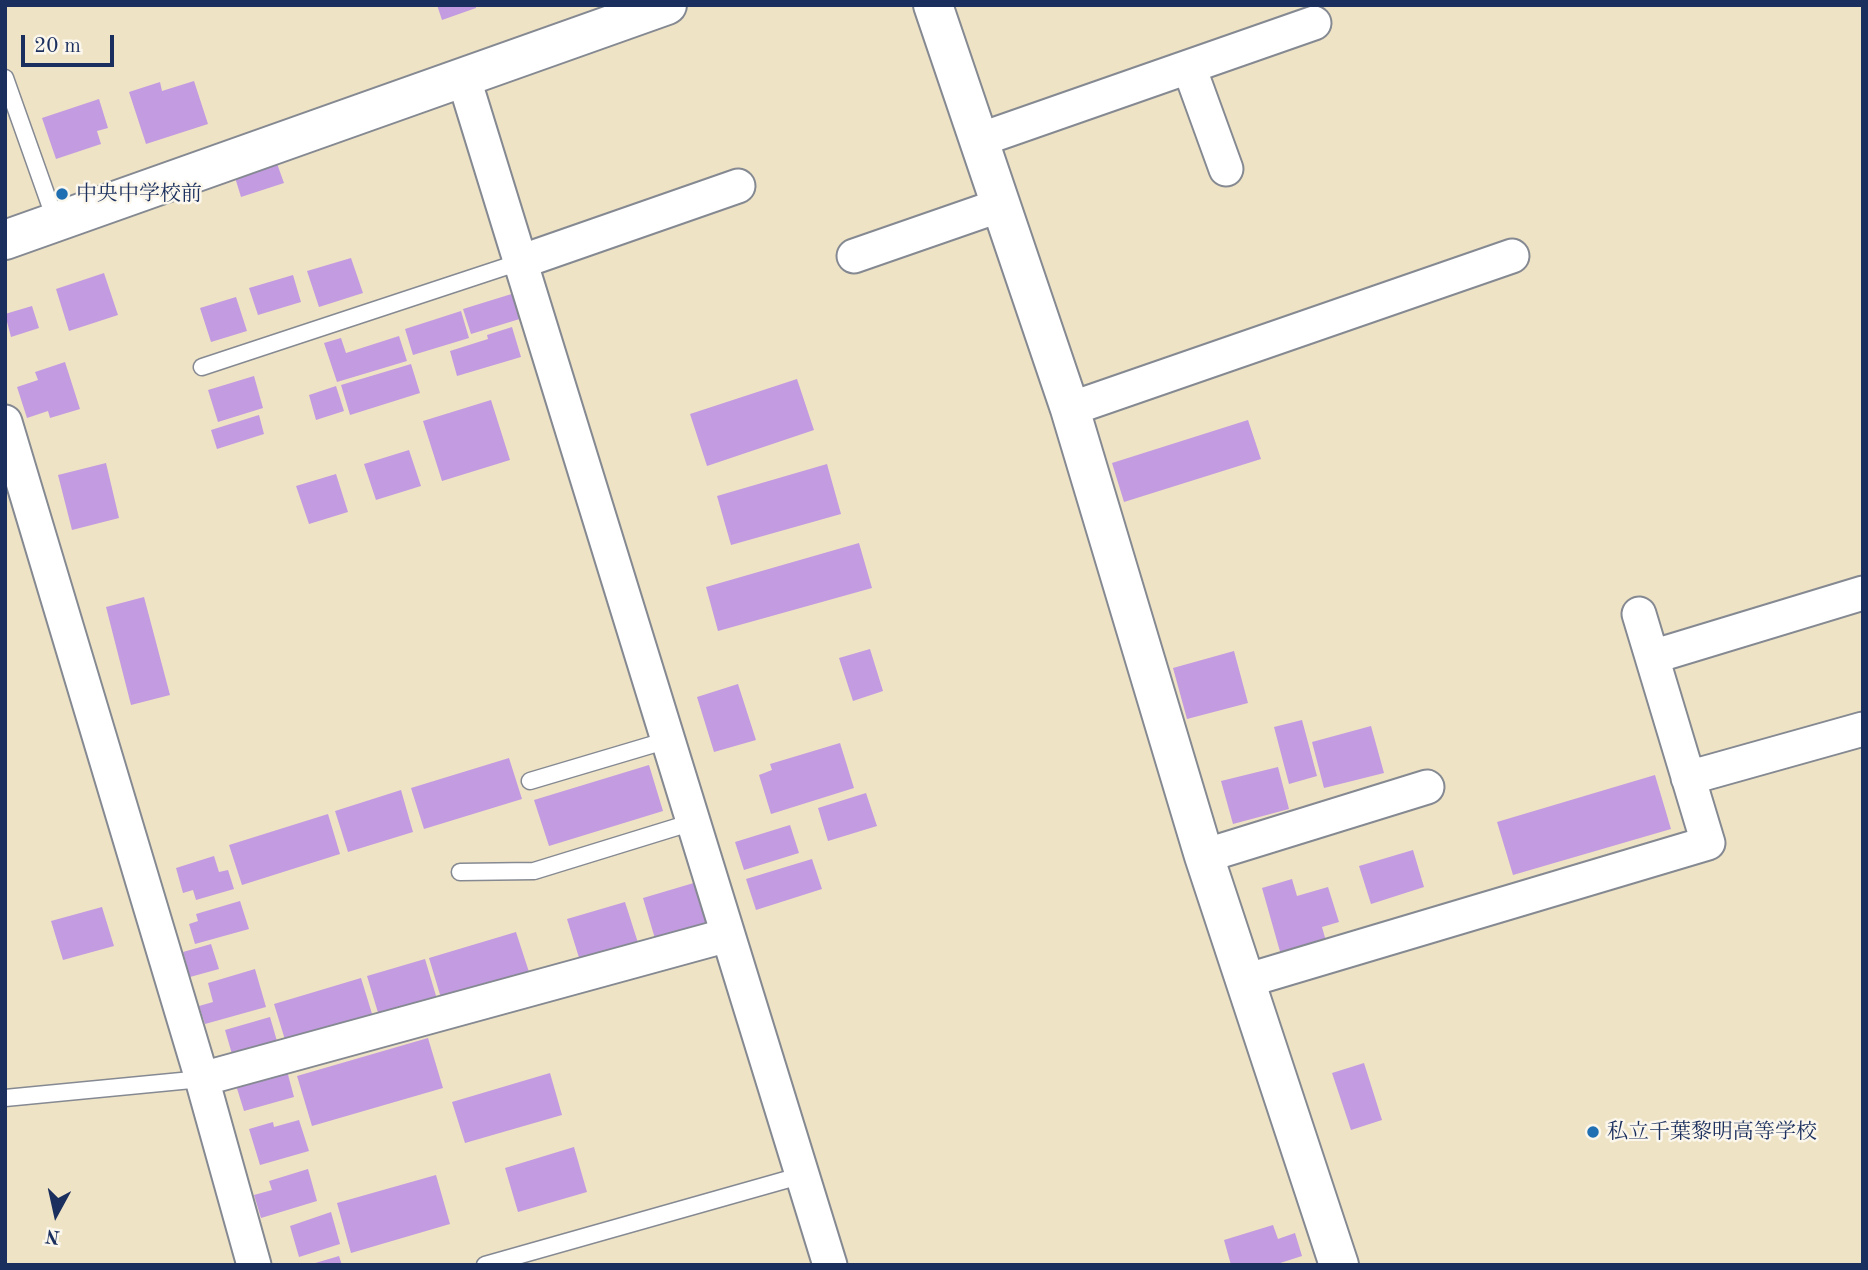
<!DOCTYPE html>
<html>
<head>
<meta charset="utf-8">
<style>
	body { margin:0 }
	#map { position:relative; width:1868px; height:1270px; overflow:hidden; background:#efe3c5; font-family:"Old Standard TT",serif }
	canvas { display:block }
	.frame { position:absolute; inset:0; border:7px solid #1b2f5e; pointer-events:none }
	.north { position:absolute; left:21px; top:1179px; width:70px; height:70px; -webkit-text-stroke:5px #fbf7ec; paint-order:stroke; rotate:188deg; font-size:19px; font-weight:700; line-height:28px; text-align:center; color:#1b2f5e }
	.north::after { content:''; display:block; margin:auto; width:24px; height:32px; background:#1b2f5e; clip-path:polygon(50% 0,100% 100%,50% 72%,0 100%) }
	.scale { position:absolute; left:21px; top:35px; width:93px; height:32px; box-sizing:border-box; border:4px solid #1b2f5e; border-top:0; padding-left:9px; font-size:21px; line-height:24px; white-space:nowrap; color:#1b2f5e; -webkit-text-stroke:5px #fbf7ec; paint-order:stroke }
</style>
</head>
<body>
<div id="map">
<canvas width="1868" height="1270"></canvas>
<div class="frame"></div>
<div class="north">N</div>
<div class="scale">20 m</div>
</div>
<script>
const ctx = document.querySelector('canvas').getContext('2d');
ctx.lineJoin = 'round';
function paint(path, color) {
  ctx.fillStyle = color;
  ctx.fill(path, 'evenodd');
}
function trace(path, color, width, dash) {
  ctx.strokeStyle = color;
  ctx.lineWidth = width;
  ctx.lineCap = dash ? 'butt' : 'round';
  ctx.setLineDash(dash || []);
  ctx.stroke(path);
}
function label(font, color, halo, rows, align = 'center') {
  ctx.font = font + ' "Old Standard TT","Noto Serif JP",serif';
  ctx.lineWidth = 5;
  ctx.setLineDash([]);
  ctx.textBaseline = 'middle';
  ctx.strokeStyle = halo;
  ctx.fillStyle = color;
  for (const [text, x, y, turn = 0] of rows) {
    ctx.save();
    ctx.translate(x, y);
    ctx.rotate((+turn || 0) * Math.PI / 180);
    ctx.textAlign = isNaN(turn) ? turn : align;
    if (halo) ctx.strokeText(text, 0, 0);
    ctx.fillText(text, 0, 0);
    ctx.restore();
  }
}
const building = new Path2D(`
	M437,5H476V8L442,20Z
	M194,81L208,124L146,144L129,92L160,82L162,91Z
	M99,99L108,128L97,131L101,144L56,159L42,118Z
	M275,158L284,183L241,197L233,171Z
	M351,258L363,293L319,307L307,271Z
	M104,273L118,315L69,331L56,289Z
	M293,275L301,302L258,315L249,288Z
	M518,292L526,317L471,334L463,309Z
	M236,297L247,331L211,342L200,308Z
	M32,306L39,328L11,337L5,314Z
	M461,311L469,338L413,355L405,329Z
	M512,327L521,357L457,376L450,351L488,339L487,335Z
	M399,336L407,361L337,382L324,343L341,338L346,353Z
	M65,362L80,409L50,418L48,411L27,418L17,387L38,380L35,372Z
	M411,364L420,393L350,415L341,385Z
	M254,376L263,408L218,422L208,390Z
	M797,379L814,430L707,466L690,414Z
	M336,386L344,411L316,420L309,395Z
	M491,400L510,460L442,481L423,421Z
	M259,415L264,434L217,449L211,430Z
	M1248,420L1261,459L1124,502L1112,463Z
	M409,450L421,486L376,500L364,464Z
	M106,463L119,518L72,530L58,475Z
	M827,464L841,514L731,545L717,496Z
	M336,474L348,512L309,524L296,486Z
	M859,543L872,588L718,631L706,587Z
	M144,597L170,695L131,705L106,607Z
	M870,649L883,691L853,701L839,658Z
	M1234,651L1248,703L1187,719L1173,668Z
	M738,684L756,740L714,752L697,697Z
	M1302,720L1317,776L1289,784L1274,727Z
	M1371,726L1384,773L1324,788L1312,742Z
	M840,743L854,788L771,814L759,775L772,770L770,764Z
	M509,758L522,799L424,829L411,788Z
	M649,765L663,811L549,846L534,800Z
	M1278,767L1289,809L1233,824L1221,781Z
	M1655,775L1671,829L1513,875L1497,822Z
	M401,790L413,832L348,852L335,811Z
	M866,793L877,826L828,841L818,808Z
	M328,814L340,854L242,885L229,845Z
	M790,825L799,853L744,870L735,842Z
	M1413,850L1424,887L1371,904L1359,866Z
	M214,856L219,872L228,870L234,889L196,900L193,890L183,893L176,868Z
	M812,859L822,889L756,910L746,879Z
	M1292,879L1297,896L1328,887L1339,922L1322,927L1326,941L1281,955L1262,888Z
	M697,882L710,925L656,942L643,898Z
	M240,901L249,929L195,944L189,924L198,921L196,914Z
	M625,902L639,946L581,964L567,919Z
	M102,907L114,946L63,960L51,921Z
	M516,932L529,972L441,998L429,958Z
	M211,944L219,969L190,977L183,952Z
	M425,959L437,999L379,1016L367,976Z
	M255,969L266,1007L205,1024L199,1006L213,1002L208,983Z
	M361,978L373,1017L286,1043L274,1004Z
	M270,1017L279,1048L234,1061L225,1030Z
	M428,1038L443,1088L312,1126L297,1076Z
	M1364,1063L1382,1120L1351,1130L1332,1073Z
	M286,1067L294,1097L244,1111L235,1082Z
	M550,1073L562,1115L465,1143L452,1102Z
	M299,1120L309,1151L260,1165L249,1129L273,1122L274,1127Z
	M574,1147L587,1192L518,1212L505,1168Z
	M308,1169L317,1201L261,1218L254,1195L272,1190L269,1181Z
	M436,1175L450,1224L351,1253L337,1203Z
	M331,1212L340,1244L299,1257L290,1226Z
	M1273,1225L1278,1239L1295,1233L1302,1256L1274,1265H1231L1224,1240Z
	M339,1256L342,1265H312V1264Z`);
const service = new Path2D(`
	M5,78L56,222
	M202,367L520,262
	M530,781L668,740
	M460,872L534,871L693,822
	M5,1098L202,1079
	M485,1265L803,1175`);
const minor = new Path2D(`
	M1189,67L1226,169
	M464,79L830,1265
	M979,140L1314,23
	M854,256L1001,205
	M520,262L738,186
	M1070,409L1512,256
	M5,422L202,1079L254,1265
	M1652,657L1863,593
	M1688,778L1863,729
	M1204,856L1427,787
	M1245,981L1708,843L1639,614
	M202,1079L728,935`);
const tertiary = new Path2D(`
	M933,5L1070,409L1204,856L1339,1265
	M5,240L667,5`);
const markers = [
	[62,194,7,"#1f6fb2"],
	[1593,1132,7,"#1f6fb2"]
];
const poiNames = [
	["中央中学校前",76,194],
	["私立千葉黎明高等学校",1607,1132]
];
paint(building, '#c39be0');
trace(service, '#858992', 19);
trace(minor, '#858992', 37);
trace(tertiary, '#858992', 42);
trace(service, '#fff', 16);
trace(minor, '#fff', 33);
trace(tertiary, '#fff', 38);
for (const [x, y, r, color] of markers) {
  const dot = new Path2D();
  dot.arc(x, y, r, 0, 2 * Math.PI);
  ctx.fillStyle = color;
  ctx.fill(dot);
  trace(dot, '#fbf7ec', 2.5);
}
label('21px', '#1b2f5e', '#fbf7ec', poiNames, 'left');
</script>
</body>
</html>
